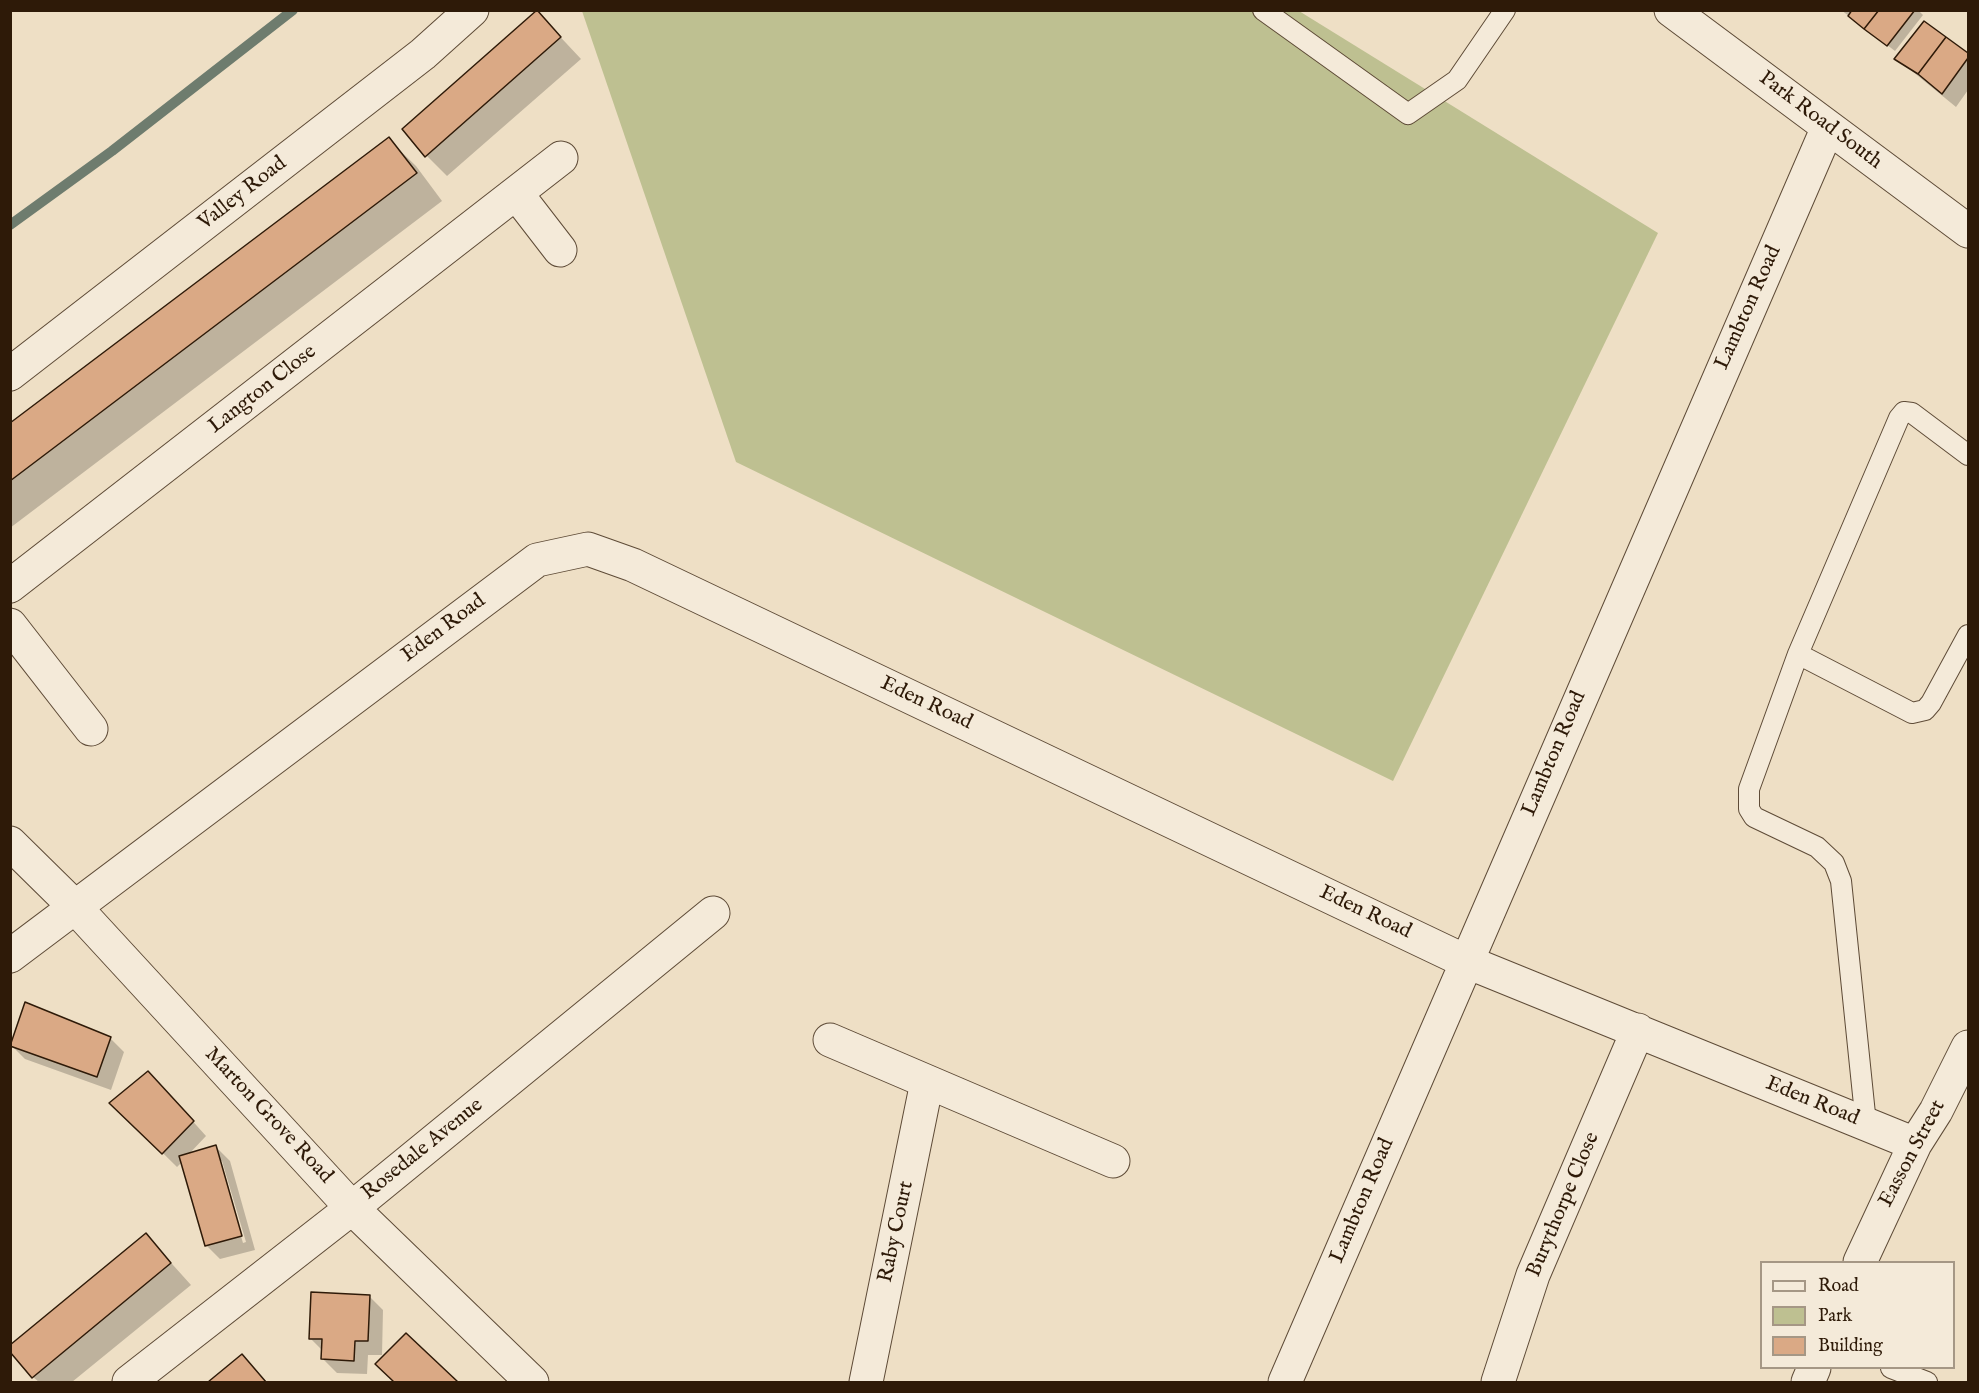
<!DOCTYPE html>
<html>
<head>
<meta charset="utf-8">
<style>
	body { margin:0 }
	#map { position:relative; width:1979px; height:1393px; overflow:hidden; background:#eedfc5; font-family:"IM FELL English",serif }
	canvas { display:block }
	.frame { position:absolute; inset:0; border:12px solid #2e1a08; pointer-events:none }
	.legend { position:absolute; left:1760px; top:1261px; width:195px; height:108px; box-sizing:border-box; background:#f4ead9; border:2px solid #a59785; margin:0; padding:8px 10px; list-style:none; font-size:18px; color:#2e1a08 }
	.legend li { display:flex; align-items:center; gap:12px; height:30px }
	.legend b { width:30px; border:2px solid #a59785 }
</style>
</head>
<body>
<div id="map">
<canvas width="1979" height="1393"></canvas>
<div class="frame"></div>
<ul class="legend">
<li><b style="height:8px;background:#f4ead9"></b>Road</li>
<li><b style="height:16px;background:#bec091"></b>Park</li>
<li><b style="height:16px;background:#daa985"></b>Building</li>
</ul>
</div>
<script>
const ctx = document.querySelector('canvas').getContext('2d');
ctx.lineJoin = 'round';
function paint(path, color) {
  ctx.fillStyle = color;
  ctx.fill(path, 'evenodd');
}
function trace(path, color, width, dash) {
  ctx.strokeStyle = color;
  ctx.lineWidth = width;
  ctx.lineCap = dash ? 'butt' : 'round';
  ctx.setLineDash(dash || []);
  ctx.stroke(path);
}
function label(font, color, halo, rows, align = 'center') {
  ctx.font = font + ' "IM FELL English",serif';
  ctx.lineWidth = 5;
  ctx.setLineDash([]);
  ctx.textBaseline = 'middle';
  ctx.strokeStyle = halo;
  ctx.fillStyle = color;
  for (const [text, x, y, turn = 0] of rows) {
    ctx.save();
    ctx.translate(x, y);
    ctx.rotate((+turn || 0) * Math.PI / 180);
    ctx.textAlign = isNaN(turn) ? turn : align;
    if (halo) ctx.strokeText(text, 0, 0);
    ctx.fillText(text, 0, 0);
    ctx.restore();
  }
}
const green = new Path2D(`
	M582,11H1299L1658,233L1393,781L736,462Z`);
const shadow = new Path2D(`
	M1841,10H1918L1923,15L1895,51Z
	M537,12L581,59L447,176L427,156Z
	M1946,38L1968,55V90L1956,107L1896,58Z
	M388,139L416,166L442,201L10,528V425Z
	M110,1038L124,1052L111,1090L25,1059L11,1045Z
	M162,1087L206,1136L189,1154L216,1147L230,1161L255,1250L220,1259L206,1245L182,1162L177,1167L112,1103ZM219,1161H222L246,1242L243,1243Z
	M146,1235L191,1285L72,1382H39L33,1377Z
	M369,1296L383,1310L382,1355H368L367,1374L337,1373L323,1359V1351L311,1339Z
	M406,1335L456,1382H396L377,1364Z
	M242,1356L267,1382H210Z`);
const stream = new Path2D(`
	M10,225L112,151L293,10`);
const building = new Path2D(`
	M537,10L561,37L425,157L402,129Z
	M1852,10H1879L1864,29L1848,16Z
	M1879,10H1915L1887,46L1864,29Z
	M1924,21L1946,37L1918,74L1894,59Z
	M1946,37L1968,53V58L1942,94L1918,74Z
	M389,137L417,173L10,481V423Z
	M25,1002L111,1037L97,1077L10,1046Z
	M148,1071L194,1121L162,1154L109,1103Z
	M216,1145L242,1236L205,1246L179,1156Z
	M146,1233L171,1263L32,1378L10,1352V1345Z
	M311,1292L370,1295L368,1341H355L354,1361L321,1359L322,1339H309Z
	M406,1333L458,1382H394L375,1364Z
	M242,1354L266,1382H208Z`);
const service = new Path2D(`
	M1263,10L1408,114L1457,80L1505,10
	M1798,654L1912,713L1925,710L1931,703L1968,635
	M1866,1124L1841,881L1834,863L1817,847L1754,817L1749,809V789L1798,654L1899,418L1904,412L1912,413L1968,455
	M1891,1368L1927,1382`);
const minor = new Path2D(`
	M1671,10L1968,231
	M516,193L560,250
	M10,374L423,54L472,10
	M10,586L561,158
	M10,625L91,729
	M10,843L74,906L352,1208L532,1382
	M10,956L537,560L588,549L633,565L1465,961L1915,1144
	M830,1040L1113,1161
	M1860,1262L1915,1144L1936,1111L1968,1047
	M129,1382L352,1208L713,913
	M866,1382L927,1082
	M1285,1382L1828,127
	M1498,1382L1533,1275L1638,1030
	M1808,1382L1814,1368`);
const streetNames = [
	["Park Road South",1820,121,37],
	["Valley Road",243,194,-38],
	["Lambton Road",1749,308,-66],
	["Langton Close",263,390,-38],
	["Eden Road",444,629,-37],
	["Eden Road",926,704,25],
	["Lambton Road",1555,754,-67],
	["Eden Road",1365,913,25],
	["Eden Road",1812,1102,22],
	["Marton Grove Road",268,1116,47],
	["Rosedale Avenue",423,1150,-39],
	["Easson Street",1913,1154,-62],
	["Lambton Road",1363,1201,-67],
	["Burythorpe Close",1564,1205,-67],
	["Raby Court",897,1232,-78]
];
paint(green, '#bec091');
paint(shadow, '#0003');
trace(stream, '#6e7c6e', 10);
paint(building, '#daa985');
trace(building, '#2e1a08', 1.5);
trace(service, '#5e4b37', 22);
trace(minor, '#5e4b37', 35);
trace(service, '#f4ead9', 20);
trace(minor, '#f4ead9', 33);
label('21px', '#2e1a08', '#f4ead9', streetNames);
</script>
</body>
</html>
